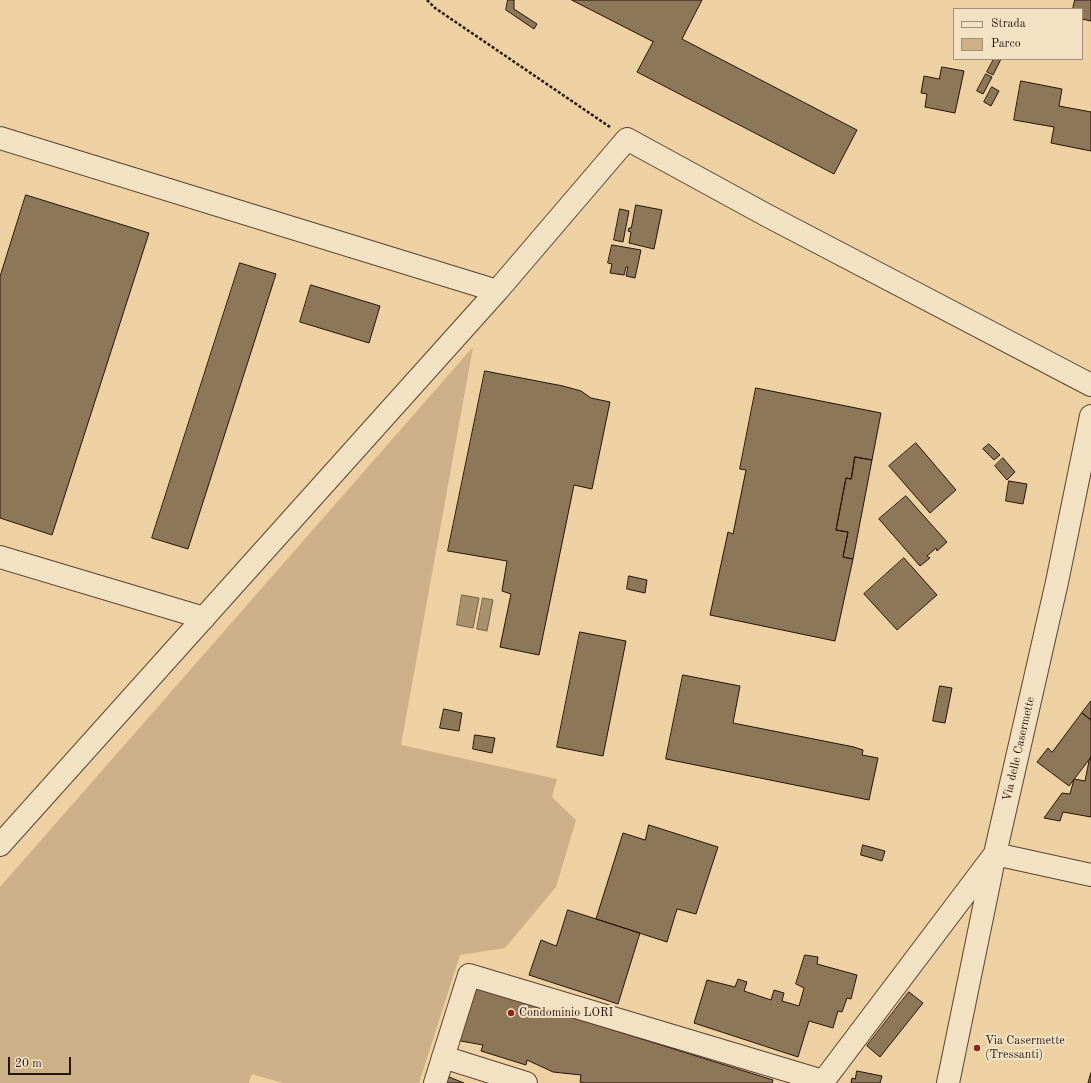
<!DOCTYPE html>
<html>
<head>
<meta charset="utf-8">
<style>
	body { margin:0 }
	#map { position:relative; width:1091px; height:1083px; overflow:hidden; background:#edd1a2; font-family:"Old Standard TT",serif }
	canvas { display:block }
	.legend { position:absolute; left:953px; top:8px; width:130px; height:52px; box-sizing:border-box; background:#f3e1c3; border:1px solid #a28f79; margin:0; padding:5px 7px; list-style:none; font-size:12px; color:#28140a }
	.legend li { display:flex; align-items:center; gap:8px; height:20px }
	.legend b { width:20px; border:1px solid #a28f79 }
	.scale { position:absolute; left:8px; top:1057px; width:63px; height:18px; box-sizing:border-box; border:2px solid #28140a; border-top:0; padding-left:5px; font-size:12px; line-height:14px; white-space:nowrap; color:#28140a; -webkit-text-stroke:3px #f3e1c3; paint-order:stroke }
</style>
</head>
<body>
<div id="map">
<canvas width="1091" height="1083"></canvas>
<ul class="legend">
<li><b style="height:5px;background:#f3e1c3"></b>Strada</li>
<li><b style="height:11px;background:#ccb188"></b>Parco</li>
</ul>
<div class="scale">20 m</div>
</div>
<script>
const ctx = document.querySelector('canvas').getContext('2d');
ctx.lineJoin = 'round';
function paint(path, color) {
  ctx.fillStyle = color;
  ctx.fill(path, 'evenodd');
}
function trace(path, color, width, dash) {
  ctx.strokeStyle = color;
  ctx.lineWidth = width;
  ctx.lineCap = dash ? 'butt' : 'round';
  ctx.setLineDash(dash || []);
  ctx.stroke(path);
}
function label(font, color, halo, rows, align = 'center') {
  ctx.font = font + ' "Old Standard TT",serif';
  ctx.lineWidth = 4;
  ctx.setLineDash([]);
  ctx.textBaseline = 'middle';
  ctx.strokeStyle = halo;
  ctx.fillStyle = color;
  for (const [text, x, y, turn = 0] of rows) {
    ctx.save();
    ctx.translate(x, y);
    ctx.rotate((+turn || 0) * Math.PI / 180);
    ctx.textAlign = isNaN(turn) ? turn : align;
    if (halo) ctx.strokeText(text, 0, 0);
    ctx.fillText(text, 0, 0);
    ctx.restore();
  }
}
const green = new Path2D(`
	M473,347L401,745L557,779L552,797L576,820L556,887L505,948L460,955L419,1083H283L252,1074L249,1083H0V887Z`);
const water = new Path2D(`
	M462,595L479,598L473,628L457,625Z
	M483,598L493,600L487,631L477,629Z`);
const building = new Path2D(`
	M508,0H514V9L537,24L534,29L506,10Z
	M572,0H702L682,39L857,130L834,174L637,72L653,42Z
	M1075,0H1091V21L1082,19V9H1073Z
	M994,59H1001L993,75L987,72Z
	M942,67L964,71L955,113L925,107L927,94L921,93L924,76L939,79Z
	M986,74L992,77L983,94L977,91Z
	M1021,81L1062,89L1059,106L1091,112V151L1051,143L1054,127L1014,120Z
	M992,87L999,91L991,106L984,102Z
	M26,195L149,233L52,535L0,518V277Z
	M636,205L662,210L654,249L629,243L631,232L628,231L629,228H631Z
	M620,209L629,211L623,242L614,240Z
	M612,245L641,250L635,278L626,276L628,267H626L624,275L610,273L612,264L608,263Z
	M240,263L276,274L188,549L152,538Z
	M311,285L380,306L369,343L300,322Z
	M485,371L563,386L581,391L591,398L610,402L592,489L574,485L539,655L500,647L511,594L502,591L507,561L448,551Z
	M756,388L881,413L872,460L855,457L851,479L846,478L836,530L848,532L843,557L853,559L835,641L710,615L728,532L733,534L746,470L740,469Z
	M916,443L956,490L930,513L889,466Z
	M989,444L1000,455L994,460L983,449Z
	M855,457L872,460L853,559L843,557L848,532L836,530L846,478L851,479Z
	M1003,458L1015,472L1007,480L995,466Z
	M1009,481L1027,484L1023,504L1006,501Z
	M906,496L947,542L937,551L936,548L927,556L930,558L920,566L879,519Z
	M904,558L937,595L897,630L864,594Z
	M629,576L647,580L645,593L627,589Z
	M580,632L626,641L603,756L557,747Z
	M683,675L740,686L733,723L854,747L863,750L862,755L878,758L869,800L666,759Z
	M940,686L952,688L945,723L933,721Z
	M1091,701V720L1082,713Z
	M444,709L462,713L459,731L440,728Z
	M1082,713L1091,720V757L1069,786L1037,762L1048,748L1052,752Z
	M475,735L495,738L492,753L473,749Z
	M1091,757V817L1063,812L1060,821L1044,818L1062,793L1070,794L1074,779L1085,781L1089,761Z
	M649,825L718,847L696,914L677,909L667,942L596,919L623,833L645,840Z
	M863,845L885,851L882,861L861,855Z
	M568,910L640,933L618,1004L529,975L541,940L556,946Z
	M805,955L818,957L817,964L857,975L851,999L847,998L842,1012L838,1011L833,1028L809,1021L798,1057L694,1023L707,980L735,987L738,979L747,982L744,991L771,1000L774,990L784,993L782,1001L799,1006L804,988L796,984Z
	M472,986L773,1080L772,1083H584L580,1082L581,1075L553,1072L527,1060L526,1065L481,1051L483,1045L455,1040Z
	M909,992L923,1003L880,1057L867,1046Z
	M857,1071L882,1076L880,1083H851L852,1078L855,1079Z
	M1091,1073V1083H1088L1089,1079Z
	M444,1075L464,1083H442Z`);
const path = new Path2D(`
	M427,0L435,8L610,127`);
const minor = new Path2D(`
	M0,138L497,291
	M0,557L204,618
	M0,845L497,291L627,139L768,216L1091,385
	M443,1057L526,1083
	M435,1083L469,975L823,1081
	M822,1083L995,854L1091,875
	M948,1083L995,854L1057,582L1091,416`);
const markers = [
	[511,1013,4,"#8f2418"],
	[977,1048,4,"#8f2418"]
];
const streetNames = [
	["Via delle Casermette",1019,749,-77]
];
const poiNames = [
	["Condominio LORI",519,1013],
	["Via Casermette",985,1041],
	["(Tressanti)",985,1055]
];
paint(green, '#ccb188');
paint(water, '#aa916e');
trace(water, '#765f46', 1);
paint(building, '#8e7659');
trace(building, '#28140a', 1);
trace(minor, '#594330', 24);
trace(path, '#28140a', 2.5, [3, 2]);
trace(minor, '#f3e1c3', 22);
for (const [x, y, r, color] of markers) {
  const dot = new Path2D();
  dot.arc(x, y, r, 0, 2 * Math.PI);
  ctx.fillStyle = color;
  ctx.fill(dot);
  trace(dot, '#f3e1c3', 1.5);
}
label('12px', '#28140a', '#f3e1c3', streetNames);
label('12px', '#28140a', '#f3e1c3', poiNames, 'left');
</script>
</body>
</html>
